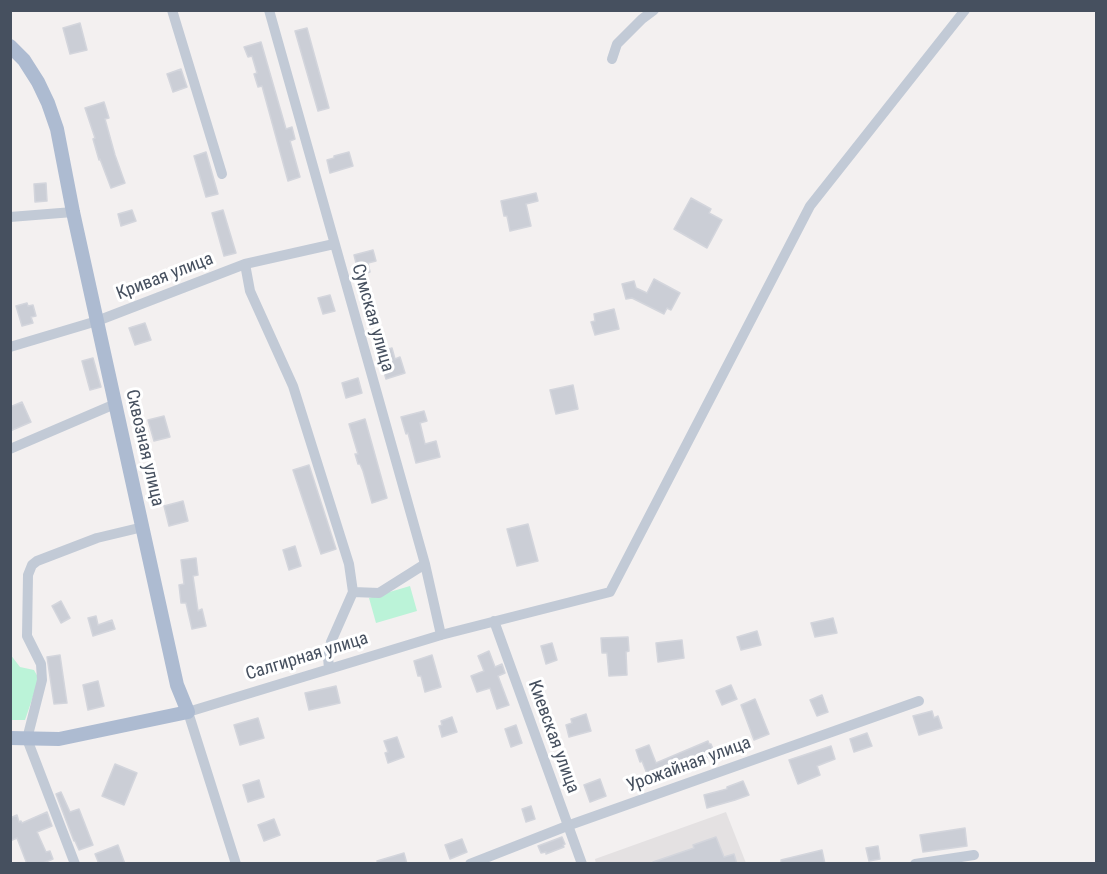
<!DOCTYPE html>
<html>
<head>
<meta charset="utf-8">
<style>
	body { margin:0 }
	#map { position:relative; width:1107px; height:874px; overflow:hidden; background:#f3f0f0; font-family:"Roboto Condensed",sans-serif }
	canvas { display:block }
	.frame { position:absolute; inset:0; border:12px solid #46505f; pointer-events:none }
</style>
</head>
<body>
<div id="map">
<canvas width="1107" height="874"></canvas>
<div class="frame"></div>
</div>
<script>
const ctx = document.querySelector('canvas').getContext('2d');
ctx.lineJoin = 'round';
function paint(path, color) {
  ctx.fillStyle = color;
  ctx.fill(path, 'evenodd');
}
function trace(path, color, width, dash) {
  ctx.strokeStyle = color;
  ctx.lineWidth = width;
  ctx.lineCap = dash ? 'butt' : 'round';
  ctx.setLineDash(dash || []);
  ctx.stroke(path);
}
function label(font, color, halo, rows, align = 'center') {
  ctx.font = font + ' "Roboto Condensed",sans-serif';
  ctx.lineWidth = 6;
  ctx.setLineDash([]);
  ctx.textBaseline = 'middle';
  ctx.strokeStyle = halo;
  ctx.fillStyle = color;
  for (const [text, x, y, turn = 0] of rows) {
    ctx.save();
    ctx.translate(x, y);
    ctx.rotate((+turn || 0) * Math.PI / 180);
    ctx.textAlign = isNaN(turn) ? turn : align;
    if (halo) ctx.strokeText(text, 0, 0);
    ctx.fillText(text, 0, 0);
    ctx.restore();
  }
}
const education = new Path2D(`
	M726,812L746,863L596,864L595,859Z`);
const green = new Path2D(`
	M410,586L417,611L376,623L369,598Z
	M10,654L20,667L34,670L39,679L25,720H11Z`);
const building = new Path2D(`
	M80,23L87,50L70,54L63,28Z
	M307,28L329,108L318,111L295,31Z
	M261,42L286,129L292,127L295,139L290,141L300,177L288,181L262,86L258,87L254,74L257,73L252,56L248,57L244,47Z
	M181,69L187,87L173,92L167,74Z
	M104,102L109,118L105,119L115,155L125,183L111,188L100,159L99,160L93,139L95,138L85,108Z
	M206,152L218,194L206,197L194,156Z
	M349,152L353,166L330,173L327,160L334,158V156Z
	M46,183L47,201L35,202L34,184Z
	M536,193L538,201L526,204L531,226L510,231L507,216H504L501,201Z
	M691,198L711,209L709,213L722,220L707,248L674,229Z
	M132,210L136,221L121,226L118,214Z
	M223,210L236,253L224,256L212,213Z
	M373,250L376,261L368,263L370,272L359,275L354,255Z
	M654,279L680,293L671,310L667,308L664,314L632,298L626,299L622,284L634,281L636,288L647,293Z
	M330,295L335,311L323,314L318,298Z
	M27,303L28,306L33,305L36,316L31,317L33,323L22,326L16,306Z
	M614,309L619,329L595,335L591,322L595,321L594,314Z
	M145,323L151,340L135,345L129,328Z
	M392,348L395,359L400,357L405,373L386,379L378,352Z
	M93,358L101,387L90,390L82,361Z
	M358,378L362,393L346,398L342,383Z
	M573,385L578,409L556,414L550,390Z
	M22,402L31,422L10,431V407Z
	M424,411L427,421L420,423L425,444L436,441L440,457L416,463L408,433L406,434L401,417Z
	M164,416L170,437L154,441L148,420Z
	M365,419L387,498L372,503L363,471L360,464H358L355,454H358L349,424Z
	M309,465L336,549L321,554L293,470Z
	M183,501L188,521L169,526L164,506Z
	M528,524L538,561L517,566L507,529Z
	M295,546L301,566L289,570L283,550Z
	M196,558L198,575L193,576L198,611L202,609L206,626L192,629L186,603H181L179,585L184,584L181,560Z
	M61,601L70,618L61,623L52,606Z
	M96,616L98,625L112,620L115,629L93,636L88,618Z
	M833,618L837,633L815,637L811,623Z
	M757,631L761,645L741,650L737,637Z
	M628,637L629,651L626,652L627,675L609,676L607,653H602L601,638Z
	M682,640L684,658L658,662L656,643Z
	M552,643L557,660L546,664L541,646Z
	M489,651L495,667L502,664L505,673L498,676L509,705L497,709L490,688L477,692L471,676L484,671L478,656Z
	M60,655L67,703L54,704L47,657Z
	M432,655L441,687L425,692L421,676H418L414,661Z
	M98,681L104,706L88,710L83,685Z
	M731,685L737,699L722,705L716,691Z
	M336,686L340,703L309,710L305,693Z
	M822,695L828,712L817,716L810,700Z
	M755,699L769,734L754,740L741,705Z
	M932,711L934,718L938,716L942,728L919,735L913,716Z
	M586,714L591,731L569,737L566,725L572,723L571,719Z
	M452,717L457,732L442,737L439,726L442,725L441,721Z
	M258,718L264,738L240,745L234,725Z
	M516,725L522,743L511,747L505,729Z
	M867,733L872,746L854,752L850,739Z
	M397,737L404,757L388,763L385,753L388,752L384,741Z
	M708,741L709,744H711L715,754L704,759L702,754L686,759L688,765L677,770L676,768L649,779L642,761L640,762L636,750L649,745L656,763Z
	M831,746L835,759L817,766L820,775L798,784L789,760Z
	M115,764L137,773L124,805L102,796Z
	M600,779L606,796L590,802L584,785Z
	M259,780L264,797L248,802L243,785Z
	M743,781L749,795L735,800L707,808L704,795L727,789V787Z
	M61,792L70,812L79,809L93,845L79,850L75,841H74L56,794Z
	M531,806L535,819L526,822L522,809Z
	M47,812L52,826L37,832L46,852L50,851L53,859L41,864H27L17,838L10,841V818L17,815L19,822L21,821L22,823Z
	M274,819L280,835L264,841L258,825Z
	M965,828L967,846L923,852L920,835Z
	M562,837L565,844L563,845L564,847L546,854V852L541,853L538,846Z
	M716,837L724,857L734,854L737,864H653V862L694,848L693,845Z
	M462,839L467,852L450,859L445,845Z
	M118,845L125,864H99L95,854Z
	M878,846L880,859L869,861L866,848Z
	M822,850L825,864H781V860Z
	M404,853L407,864H378L377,861Z`);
const minor = new Path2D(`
	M172,10L222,174
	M269,10L425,564L441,635
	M612,59L617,44L642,19L654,10
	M10,217L73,212
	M245,264L250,291L293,386L349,564L353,592L331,642L328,657L329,669
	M10,347L97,321L245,264L334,244
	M10,449L115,404
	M353,592L379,593L425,564
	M494,621L582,864
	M75,864L27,739L42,680L41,664L27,636L28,575L32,565L37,561L97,538L143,527
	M236,864L188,712L441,635L610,592L810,206L965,10
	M470,864L567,826L919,701
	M915,864L974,855`);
const major = new Path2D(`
	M10,46L24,60L38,82L48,103L57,129L73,212L177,685L188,712L59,739L10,738`);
const streetNames = [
	["Кривая улица",165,277,-21],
	["Сумская улица",372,318,74],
	["Сквозная улица",144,448,77],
	["Салгирная улица",307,657,-17],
	["Киевская улица",553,737,70],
	["Урожайная улица",689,765,-20]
];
paint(education, '#e4e1e2');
paint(green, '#bbf3d8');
paint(building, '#cbced6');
trace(building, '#d3d5dc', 1.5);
trace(minor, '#c2cad6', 10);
trace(major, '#adbbd1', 14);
label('18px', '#46505f', '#fff', streetNames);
</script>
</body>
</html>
